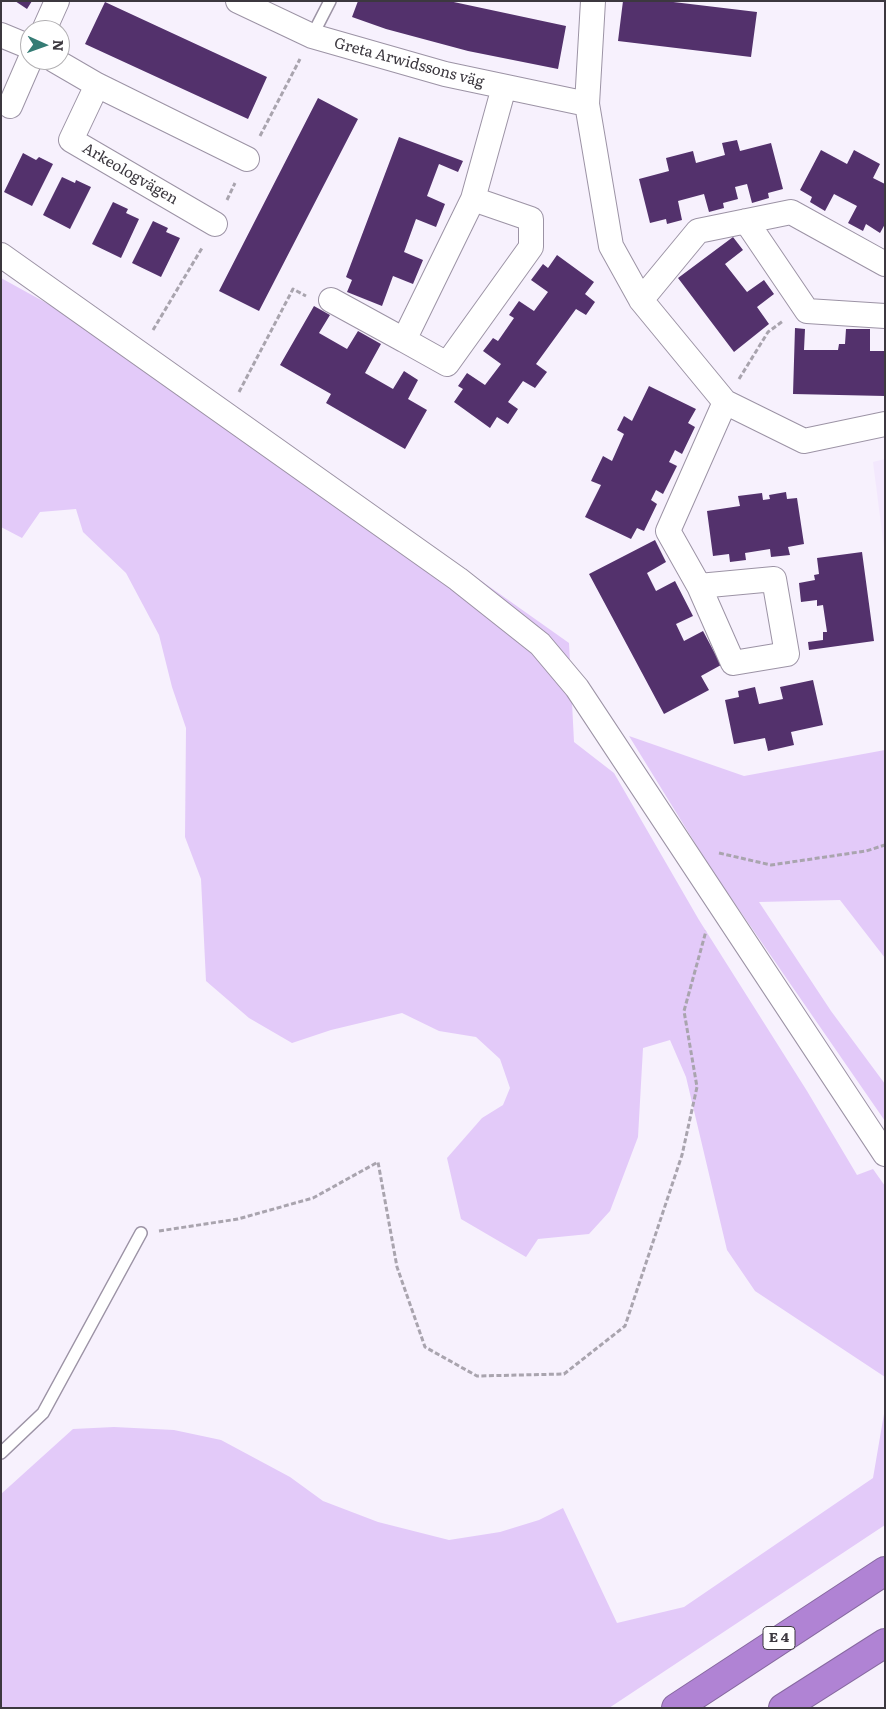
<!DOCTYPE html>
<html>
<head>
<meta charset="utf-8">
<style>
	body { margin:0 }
	#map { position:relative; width:886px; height:1709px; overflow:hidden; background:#f7f1fd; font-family:Literata,serif }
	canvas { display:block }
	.frame { position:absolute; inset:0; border:2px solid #3c383f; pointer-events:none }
	.north { position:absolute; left:20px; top:20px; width:50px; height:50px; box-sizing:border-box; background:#fff; border:1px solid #b1afb2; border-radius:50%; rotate:92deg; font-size:14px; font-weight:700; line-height:20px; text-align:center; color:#3c383f }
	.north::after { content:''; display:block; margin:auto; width:18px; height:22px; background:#357c75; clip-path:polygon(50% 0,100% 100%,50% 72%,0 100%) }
</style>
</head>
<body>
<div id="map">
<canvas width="886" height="1709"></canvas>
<div class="frame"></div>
<div class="north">N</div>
</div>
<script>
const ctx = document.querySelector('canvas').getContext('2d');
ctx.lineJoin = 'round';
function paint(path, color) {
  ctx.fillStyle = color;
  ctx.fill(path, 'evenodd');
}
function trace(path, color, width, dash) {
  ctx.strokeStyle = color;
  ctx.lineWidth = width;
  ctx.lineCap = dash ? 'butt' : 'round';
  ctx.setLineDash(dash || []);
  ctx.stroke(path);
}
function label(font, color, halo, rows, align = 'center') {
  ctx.font = font + ' Literata,serif';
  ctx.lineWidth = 5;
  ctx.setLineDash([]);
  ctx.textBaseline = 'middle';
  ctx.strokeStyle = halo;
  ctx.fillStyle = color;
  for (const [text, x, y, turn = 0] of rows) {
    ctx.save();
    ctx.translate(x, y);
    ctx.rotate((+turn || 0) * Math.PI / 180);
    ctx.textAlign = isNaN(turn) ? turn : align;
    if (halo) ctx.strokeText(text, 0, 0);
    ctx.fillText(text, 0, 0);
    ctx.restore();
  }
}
const built = new Path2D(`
	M885,459V555L873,462Z`);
const green = new Path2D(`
	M1,278L237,408L569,643L574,742L614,773L699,920L807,1091L857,1175L873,1169L885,1186V1377L755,1291L727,1250L686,1077L670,1040L643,1048L638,1137L610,1211L589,1234L538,1239L526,1257L461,1219L447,1158L482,1118L503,1105L510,1088L500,1059L476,1037L439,1031L402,1013L331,1030L292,1043L249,1018L206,981L201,879L185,837L186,728L172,687L159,635L126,573L83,532L76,509L40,512L22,538L1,527Z
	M629,736L744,776L885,750V958L840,900L759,902L831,1011L885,1084V1121L711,869Z
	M885,1408V1525L609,1708H1V1494L73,1429L114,1427L174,1430L221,1440L290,1477L323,1501L378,1522L449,1540L500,1532L539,1520L563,1508L617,1623L684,1607L873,1478Z`);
const building = new Path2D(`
	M15,1H32L27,9Z
	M358,1H449L566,26L558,69L468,51L386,29L352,17Z
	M623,1H665L757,12L751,57L618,41Z
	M105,2L267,77L248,119L85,44Z
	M318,98L358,119L259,311L219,291Z
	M399,137L463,161L458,172L439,164L427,196L445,204L436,227L416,219L404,252L423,260L413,284L393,276L382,306L347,292L352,280L346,277Z
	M737,140L740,151L771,143L783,189L768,193L769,198L752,203L747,184L735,187L738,199L723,203L724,208L709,212L704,194L678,201L682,220L667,224L666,219L650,223L639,179L669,171L666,158L693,151L696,163L725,155L722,143Z
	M821,150L847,164L854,150L880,164L873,178L885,184V224L880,233L866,224L863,231L848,223L857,206L834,194L825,211L810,202L812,197L800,190Z
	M23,153L36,160L39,157L53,164L32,206L4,192Z
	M62,177L75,183L76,180L91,187L70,229L43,215Z
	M113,202L128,209L126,213L139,219L121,258L92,244Z
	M153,221L168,228L166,232L180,238L161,277L132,263Z
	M733,237L743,250L725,264L747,292L764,280L774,294L757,307L769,324L734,352L678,278Z
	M557,255L594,282L585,294L595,302L586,315L576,309L536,364L547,372L535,388L523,381L508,402L518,409L508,424L497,417L490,428L454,402L463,389L458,386L467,373L485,385L501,364L483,351L493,338L498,341L514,318L509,315L519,301L534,311L548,292L531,280L543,264L548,268Z
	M314,306L330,315L319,333L347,349L358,331L381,344L365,373L393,389L404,371L418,380L408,399L427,410L405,449L326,403L331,394L280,365Z
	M795,328L805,329L804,350H838L839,344H845L846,329H870V351H885V396L793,394Z
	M649,386L696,409L688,423L695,427L682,454L675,450L669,462L677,466L663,494L656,490L651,500L657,504L644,531L637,528L631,539L585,517L601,485L591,481L603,456L612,461L624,434L617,430L624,416L632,421Z
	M786,492L787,499L797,498L804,544L788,547L790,555L771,557L770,549L745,553L746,560L730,562L729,554L713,556L707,511L740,506L738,496L762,493L763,500L770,499L769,495Z
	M655,540L666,562L647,573L656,591L675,581L693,616L676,624L684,641L703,631L721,665L701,676L709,690L664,714L589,574Z
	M862,552L874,641L809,650L808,642L823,640V632H827L823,605L817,606V600L801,602L799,583L815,580L814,575L819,574L817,558Z
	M813,680L823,725L791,732L794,745L768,751L765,738L734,744L725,700L739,697L738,691L755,687L759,704L783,699L780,687Z`);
const path = new Path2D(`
	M260,136L300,59
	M227,200L235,183
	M153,330L202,248
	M739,379L768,332L783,321
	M239,392L293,289L306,296
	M719,853L771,865L866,851L885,845
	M159,1231L238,1219L313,1198L378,1162L397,1267L425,1347L477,1376L564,1374L625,1326L682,1155L697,1087L684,1011L706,931`);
const lane = new Path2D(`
	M312,36L330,1
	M1,1453L43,1413L141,1233`);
const street = new Path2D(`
	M238,1L312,36L445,74L587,104
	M593,1L587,104L611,246L641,300L725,402L804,441L885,424
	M44,30L57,1
	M1,35L30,47
	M54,60L97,85L247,159
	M97,85L71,140L215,224
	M10,106L30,60
	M473,199L531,219V247L447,364L404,340L473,199L504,87
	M746,221L807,311L885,316
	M1,255L458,579L540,644L577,688L885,1154
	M331,300L404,340
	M641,300L698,231L791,212L885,264
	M699,586L774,579L787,654L733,663L699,586L668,531L725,402`);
const highway = new Path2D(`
	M676,1708L885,1571
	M783,1708L885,1643`);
const shields = [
	[779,1638,32]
];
const shieldNames = [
	["E 4",779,1638]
];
const streetNames = [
	["Greta Arwidssons väg",409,63,15],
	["Arkeologvägen",130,174,30]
];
paint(built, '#f3e8fd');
paint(green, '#e3caf9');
paint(building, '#53316c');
trace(lane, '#9c93a5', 14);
trace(street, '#9c93a5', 26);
trace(highway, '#8769a0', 30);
trace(path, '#a9a4ae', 3, [5, 2.5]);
trace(lane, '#fff', 11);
trace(street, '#fff', 24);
trace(highway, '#b083d4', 28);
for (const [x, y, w] of shields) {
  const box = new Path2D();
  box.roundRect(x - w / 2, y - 11.5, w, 23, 4);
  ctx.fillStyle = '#fff';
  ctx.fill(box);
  trace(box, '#3c383f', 1);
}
label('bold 14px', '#3c383f', null, shieldNames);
label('15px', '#3c383f', '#fff', streetNames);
</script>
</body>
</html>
